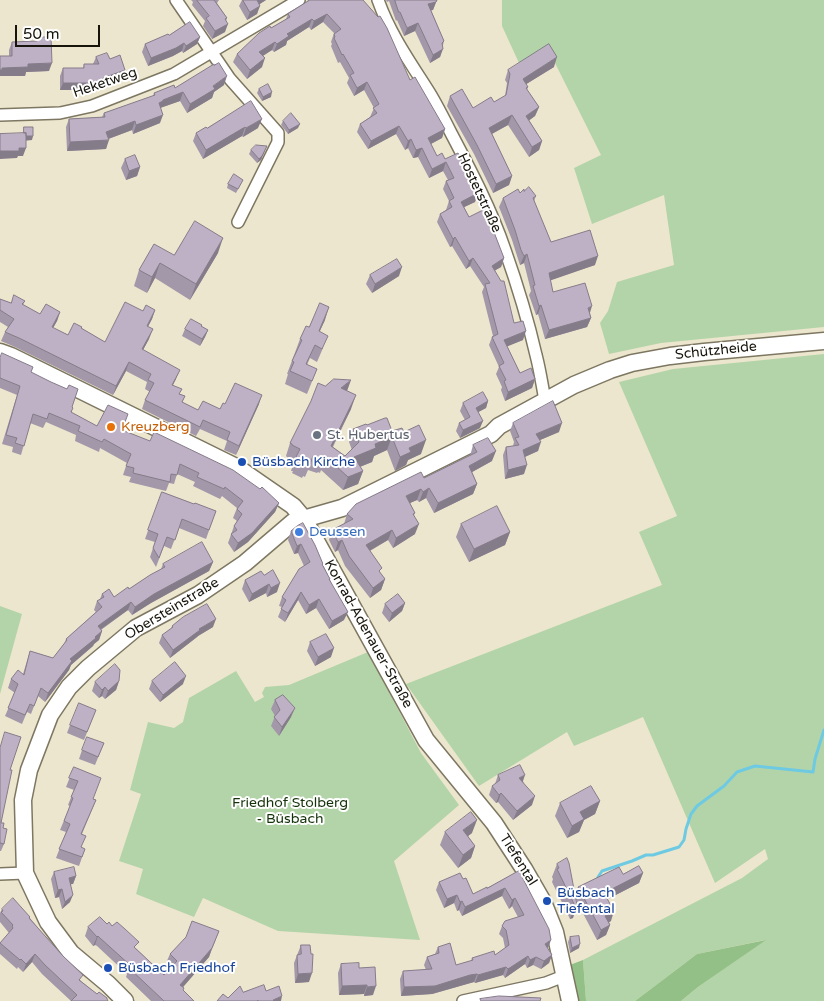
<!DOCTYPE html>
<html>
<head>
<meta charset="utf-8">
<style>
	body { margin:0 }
	#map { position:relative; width:824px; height:1001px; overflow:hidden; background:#ede6ce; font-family:"Varela Round",sans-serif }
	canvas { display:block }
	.scale { position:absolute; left:15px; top:25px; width:85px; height:22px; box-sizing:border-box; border:2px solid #16140b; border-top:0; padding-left:6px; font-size:15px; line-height:18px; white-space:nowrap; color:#16140b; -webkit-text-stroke:4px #fff; paint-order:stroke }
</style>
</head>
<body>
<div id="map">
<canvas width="824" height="1001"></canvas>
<div class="scale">50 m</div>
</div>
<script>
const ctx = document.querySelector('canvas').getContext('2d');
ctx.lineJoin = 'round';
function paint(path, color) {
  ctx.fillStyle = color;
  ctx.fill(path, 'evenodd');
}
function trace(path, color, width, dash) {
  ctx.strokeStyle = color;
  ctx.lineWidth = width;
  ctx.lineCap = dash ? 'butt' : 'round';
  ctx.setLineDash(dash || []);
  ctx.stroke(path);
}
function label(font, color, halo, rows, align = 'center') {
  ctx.font = font + ' "Varela Round",sans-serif';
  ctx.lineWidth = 4;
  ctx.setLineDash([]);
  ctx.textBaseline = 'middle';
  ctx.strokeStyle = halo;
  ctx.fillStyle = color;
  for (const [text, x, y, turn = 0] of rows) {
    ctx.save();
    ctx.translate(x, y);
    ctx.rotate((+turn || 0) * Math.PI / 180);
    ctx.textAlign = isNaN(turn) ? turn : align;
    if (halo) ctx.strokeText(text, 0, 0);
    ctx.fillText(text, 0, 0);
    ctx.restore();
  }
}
const green = new Path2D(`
	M502,0H824V327L661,343L609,354L600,323L608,311L617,282L674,265L664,195L592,224L574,168L601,155L548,49L519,63L502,26Z
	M824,354V1001H681L698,987L765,940L697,954L635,1001H586L583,960L742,878L768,859L765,849L715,883L643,717L574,746L567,732L479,786L406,684L662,585L639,532L677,516L619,382L673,369Z
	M0,606L22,614L0,694Z
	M368,652L421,753L459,805L394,861L420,940L278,931L203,898L194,917L136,894L143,869L119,861L141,794L130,790L148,722L174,728L183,722L189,698L236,671L255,702L264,697L262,693L265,687L289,685Z`);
const forest = new Path2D(`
	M766,940L698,987L681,1001H635L697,954Z
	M583,960L586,1001H575L567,966Z`);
const stream = new Path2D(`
	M598,881V877L602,871L632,861L646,855H653L679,847L684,840L686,829L691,814L697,806L724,786L737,772L755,766L813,772L815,759L824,730`);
const street = new Path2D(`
	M176,0L230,79L278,133V142L238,222
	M378,0C390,34 410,62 429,92C437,105 444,119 451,133C471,171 491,209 505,250C517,284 528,320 536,355C540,370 542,385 545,400
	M0,115L60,113L92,106L174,74L299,0
	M0,874L25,873
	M463,1001L546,983L564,976`);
const secondary = new Path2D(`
	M0,352L11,356L238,468L293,506L304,519L426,740L494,823L524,869L543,902L555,932L570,1001
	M125,1001L108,984L71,953L48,922L25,873L23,800L29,770L50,715L69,687L88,668L136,628L198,595L245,563L293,522L342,508L491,434L499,426L574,385L610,370L632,363L670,356L704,352L824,341`);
const wall = new Path2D(`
	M191,0H219L217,3L227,18L226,21L225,32L212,39L203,26L205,21L192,5L193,2Z
	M242,0H266L259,4L257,14L247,20L239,6Z
	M308,0H363L410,80L445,129L442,138L431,144L437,156L445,159L478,193L475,202L464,207L469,217L504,258L501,267L495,270L514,323L523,340L507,346L520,373L535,379L532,388L505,401L501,390L502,387L496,374L499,367L489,345L492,337L493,336L482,292L484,287L470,266L466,269L452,246L450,247L437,222L440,214L446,210L449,201L443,189L446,181L448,180L443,171L429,178L418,157L413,158L408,148L405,150L396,134L368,149L357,132L360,124L370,117L374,108L364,90L354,96L347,83L349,78L340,62L338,63L331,46L332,44L331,42L334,33L323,22L311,30L309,27L287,41L286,45L274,52L272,50L263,56L262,67L247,79L233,62L237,54L271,28L286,19L288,14L307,2Z
	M386,0H437L433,10H431L444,41L440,57L430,63L415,31L404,36L397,20L396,21L389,1L387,2Z
	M169,35L200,37L197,44L183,53L182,51L173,56L148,66L142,52L145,44Z
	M37,38L49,71L26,72L25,76L9,56V50L12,42L36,41Z
	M96,57L110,59L125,70L123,78L101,86L100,88L89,92V90H60V76L63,68H83L84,64H93Z
	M554,67L526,84L528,87L527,90L539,107L535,116L529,120L542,141L539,150L529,157L508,125L492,134L512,176L509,185L493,193L474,154L447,106L450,96L473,108L494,102L505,96L507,83L505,80L508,70Z
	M224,85L214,92L212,98L187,113L180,101L160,108V123L133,134L132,130L108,139L106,149L67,151L66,127L69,119L102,117L104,113L153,96L154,93L175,88Z
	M259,89L271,97L262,101L257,93Z
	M283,121L298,128L288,134L281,125Z
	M207,128H258L243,137L242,136L203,159L193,141L196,133Z
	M267,146L261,160L257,163L249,154L251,150Z
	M125,159L140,167L137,176L126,180L121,168Z
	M243,180L236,193L227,188L228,184Z
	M524,191L536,196L534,201L551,242L595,265L550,280L553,292L590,314L591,318L587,327L545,339L538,314L536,315L529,295L531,291L524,263L520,265L518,259L512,240L499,207L503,198Z
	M218,253L190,300L155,278L147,293L134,286L139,270L174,255Z
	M370,275L399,276L372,293L366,284Z
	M0,299L11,303L25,301L23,305L40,314L60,312L57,321L53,328L68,335L81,328L105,342L143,311L155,310L152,319L148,327L149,339L143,350L176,379L173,385L180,394L185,396L182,402L198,410L220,409L225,404H259L236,455L224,450L227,441L200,429L196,436L142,409L145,400L150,392L145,389L147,382L126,371L113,395L15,347L1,341L5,332L8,327L0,322Z
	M325,320L319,332L323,348L317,362L310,358L307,365L317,369L307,394L285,384L288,374H287L300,339L309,327Z
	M201,326L208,330L205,337L200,346L182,336L185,329Z
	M0,358L31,372L72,407V413L97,426L122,430L279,503L275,512L248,542L234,552L228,543L234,526L237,521L233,518L237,508L222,496L220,499L193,486L195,482L177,474L174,484L169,483L166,491L129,482L131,477L123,475L127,463L100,448L99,452L75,441L76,435L46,422L43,428L30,423L21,455L12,452L13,447L2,444L17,395L0,388Z
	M325,386L347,391L351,409L333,447L345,456L352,450L349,442L353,429L367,425L392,431L404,432L421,454L408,460L406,465L395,471L387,450L374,456L372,462L360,467L363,471L358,484L343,490L321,470L320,473L318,472L317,473L308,470L305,477L303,476L302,478L292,473L293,471H291L294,462L287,459V457L286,456L290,443Z
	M488,401L486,408L478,412L480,428L460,438L456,431L459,423L465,420L460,411L463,403Z
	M513,423L559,432L540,440L538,451L525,457L524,474L505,479L503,455L506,447L513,446L514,442L510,431Z
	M473,445L492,461L472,472L477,484L473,494L434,513L426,498L419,502L417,500L410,503L415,513L414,515L415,534L393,548L388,540L370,551L380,573L385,579L381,590L370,598L345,566L338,550L335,552L329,540L332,530L344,524L347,514L470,456Z
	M162,492L194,504L216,511L206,539L179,528L171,549L164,546L156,567L150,557L155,542L145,539Z
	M461,524L510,532L505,545L469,562L456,537Z
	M291,531L323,565L330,579V580L344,620L329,629L316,608L306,614L298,600L285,622L278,617L282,607L279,606L282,597L304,566L298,553L294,554L288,540Z
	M213,562L209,571L151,603L132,615L128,610L101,630L102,631L99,640L94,644L93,646L71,665L69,670L45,702L38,696L31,714L27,712L22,724L5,716L15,693L8,688L11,679L23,674L30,651L53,658L64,644L66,639L96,612L94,610L97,601L100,599L102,594L114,597L129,589L161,569L163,564Z
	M264,575L277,592L267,597L266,593L249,602L242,589L245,580Z
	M405,603L402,611L389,622L382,613L385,604Z
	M172,626L213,627L198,636L197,637L170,658L159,643L162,635L171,629Z
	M310,642L331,657L315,666L307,651Z
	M119,681L116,690L105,699L102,696L99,698L92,691L95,682Z
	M152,681L183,684L160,702L149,689Z
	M275,700L291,717L279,736L271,726L275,716L271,709Z
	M96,710L84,740L67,733L70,725Z
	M104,743L95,765L79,759L82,750Z
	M0,747L10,770L1,823L3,828L4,844L1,851H0Z
	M74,767L93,799L96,800L82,834L81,847L85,849L79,866L56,858L66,832L60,830L70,806L68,805L74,790L66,787Z
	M498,775L523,781L532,805L513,820L498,802L496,803L489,795L492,786L495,784Z
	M600,801L595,814L584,820L579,832L567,838L555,816L560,803Z
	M445,832L472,833L468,836L475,846L471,858L458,868L440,845Z
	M557,864L575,895L578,887L623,874L643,873L639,883L608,899L611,921L609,922L610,925L606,935L597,940L576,900L573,918L570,919L552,882L553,879L552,877Z
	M519,871L548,949L552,955L549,963L541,969L533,965L527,968L525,964L505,978L503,975L475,983L474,982L432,994L401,996L400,979L403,971L426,970L424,965L427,957L435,954L438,947L456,965L471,961L472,958L495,955L505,948L503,938L499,934L502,926L518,917L512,906L509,909L502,896L462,916L459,910L457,911L454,903L444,908L436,890L439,882L463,879L473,894L487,888Z
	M54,872L76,876L73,884H71L70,902L62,909L59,897L55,898L51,879Z
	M2,909L30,917V918L81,981L97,994L107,998L71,1001L42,974L32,962L23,972L18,967L17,969L0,954V943L9,933L0,922V913Z
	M107,924L112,926L164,975L171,967L166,963L170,954L219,931L209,957L183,987V991L194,1001H151L126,977L127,974L97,946L95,945L93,946L85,936L88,927Z
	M570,937L579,948L570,953L568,942Z
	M301,945L309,982L295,983L294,963Z
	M341,964L359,968L373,995L364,996V994L339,995L338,973Z`);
const shadedWall = new Path2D(`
	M257,0H266L254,8Z
	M436,2L433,10L425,12L428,4Z
	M260,6L257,14L247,20L250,12Z
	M327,14L323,22L311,30L314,21Z
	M312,19L309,27L287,41L286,45L274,52L277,44L287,34Z
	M418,23L415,31L404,36L407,28Z
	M228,24L225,32L212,39L215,31Z
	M200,37L197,44L183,53L186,46Z
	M275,42L272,50L256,60L259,52Z
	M184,43L182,51L173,56L148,66L151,58Z
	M443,49L440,57L430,63L433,55Z
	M557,57L554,67L520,88L523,79Z
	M265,58L262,67L247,79L250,70Z
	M52,63L49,71L26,72L25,76H0V70L2,68L28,64Z
	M125,70L123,78L101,86L100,88L89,92L92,85L103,78Z
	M227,76L224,85L214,92L212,98L187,113L190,104L213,86Z
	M367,82L364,90L354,96L357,88Z
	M63,83H92L89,90H60Z
	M183,92L180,101L160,108L159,103L163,100Z
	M272,92L271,97L262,101L263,97Z
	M539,107L535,116L523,125L526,116Z
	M163,115L160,123L133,134L136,125Z
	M512,115L508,125L486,137L489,128Z
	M262,119L258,128L243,137L246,128Z
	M135,121L132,130L103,141L109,140L106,149L67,151L70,142L106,132Z
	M300,124L298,128L288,134L289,130Z
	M399,126L396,134L368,149L371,141Z
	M245,127L242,136L203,159L206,150Z
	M445,129L442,138L425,147L428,138Z
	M25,136H33L32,140L23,141Z
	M411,139L408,148L405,150L408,141Z
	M542,141L539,150L529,157L532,147Z
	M267,146L261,160L257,163L259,159Z
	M19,148H26L23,156H18L17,158L0,159V151Z
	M422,148L418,157L413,158L416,150Z
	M446,162L443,171L429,178L432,169Z
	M140,167L137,176L126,180L129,171Z
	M512,176L509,185L493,193L496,184Z
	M478,193L475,202L458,210L461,202Z
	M455,237L452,246L450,247L453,239Z
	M223,238L218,253L190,300L196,284Z
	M527,254L524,263L520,265L524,256Z
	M598,256L595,265L546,282L549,273Z
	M473,258L470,266L466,269L469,261Z
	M504,258L501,267L489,274L492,266Z
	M160,263L155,278L147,293L152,277Z
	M402,267L399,276L372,293L375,284Z
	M541,305L538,314L536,315L539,306Z
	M592,306L589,316L588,308Z
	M329,307L325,320L314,344L319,331Z
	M155,310L152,319L143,335L147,326Z
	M60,312L57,321L48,337L52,327Z
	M591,318L587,327L545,339L549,330Z
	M153,329L149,339L138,359L142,349Z
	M208,330L205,337L200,346L202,339Z
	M526,331L523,340L501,349L504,340Z
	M129,362L126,371L113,395L116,386Z
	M180,370L176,379L168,394L172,385Z
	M535,379L532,388L505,401L508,392Z
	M351,380L346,394L341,388Z
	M262,395L259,404L236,455L239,446Z
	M356,395L351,409L326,459L331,446Z
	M488,401L486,408L473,415L476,408Z
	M483,421L480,428L460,438L463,430Z
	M562,423L559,432L533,443L536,434Z
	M392,437L387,450L374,456L372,462L349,471L354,457L375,444Z
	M426,440L421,454L408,460L406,465L395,471L400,457L409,448Z
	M541,442L538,451L520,459L523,450Z
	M496,451L492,461L465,476L469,466Z
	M527,465L524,474L505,479L508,470Z
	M363,471L358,484L343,490L348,477Z
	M477,484L473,494L434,513L438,503Z
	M429,488L426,498L419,502L423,492Z
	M421,489L417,500L403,506L406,496Z
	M279,503L275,512L248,542L234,552L238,543Z
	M419,524L415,534L393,548L396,538Z
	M392,530L388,540L362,555L366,545Z
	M510,532L505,545L469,562L474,549Z
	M342,540L338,550L335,552L338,542Z
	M301,544L298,553L294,554L297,546Z
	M213,562L209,571L151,603L132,615L135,607L154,594Z
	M385,579L381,590L370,598L373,588Z
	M280,583L277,592L267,597L271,588Z
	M269,584L266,593L249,602L252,594Z
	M301,592L298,600L285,622L288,613Z
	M319,599L316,608L306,614L309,605Z
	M131,602L128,610L94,634L98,626Z
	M405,603L402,611L389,622L392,613Z
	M348,612L344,620L329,629L332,621Z
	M216,619L213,627L198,636L197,637L170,658L173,650L199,629Z
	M102,631L99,640L94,644L93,646L71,665L69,670L45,702L48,693L70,659Z
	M334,648L331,657L315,666L318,657Z
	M186,676L183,684L160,702L163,695Z
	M119,681L116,690L105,699L108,691Z
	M105,687L102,696L99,698L102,690Z
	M295,708L291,717L279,736L282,727Z
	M525,775L522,784L519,778Z
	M501,793L498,802L496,803L499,795Z
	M535,796L532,805L513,820L517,811Z
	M600,801L595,814L584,820L579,832L567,838L572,826L580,812Z
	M477,820L472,833L459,843L463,830Z
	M475,846L471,858L458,868L463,855Z
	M643,873L639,883L600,903L604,893Z
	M76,876L73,884L67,885L69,878Z
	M505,888L502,896L462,916L465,907Z
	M62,889L59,897L55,898L58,890Z
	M73,895L70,902L62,909L65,902Z
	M457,895L454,903L444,908L447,899Z
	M515,898L512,906L509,909L512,900Z
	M462,901L459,910L457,911L460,902Z
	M577,905L573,918L570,919L575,906Z
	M614,911L611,921L602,926L605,916Z
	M610,925L606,935L597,940L601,930Z
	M98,936L95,945L93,946L97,937Z
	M551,940L548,948L542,952L545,944Z
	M580,944L579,948L570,953L572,948Z
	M212,948L209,957L177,994L180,985Z
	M35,954L32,962L23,972L26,964Z
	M552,955L549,963L541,969L544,961Z
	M528,956L525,964L505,978L508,969Z
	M536,957L533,965L527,968L530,960Z
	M506,967L503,975L475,983L478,975Z
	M312,973L309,982L295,983L298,974Z
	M477,974L474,982L432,994L401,996L404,987Z
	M367,985L364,994L339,995L342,986Z
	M376,986L373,995L364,996L367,987Z
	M282,996L281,1001H273V1000Z`);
const building = new Path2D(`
	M197,0H214L227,18L225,19L228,24L215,31L206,18L209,16Z
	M243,0H257L260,6L250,12Z
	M310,0H363L378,17L380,16L387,28L410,80L415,77L445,129L428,138L437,156L442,153L445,159L458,153L478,193L461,202L469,217L485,209L504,258L492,266L501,281H504L514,323L523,321L526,331L504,340L520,373L531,368L535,379L508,392L504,381L506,380L499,366L504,363L492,337L498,334L485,284L490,283L473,258L469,261L455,237L453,239L440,214L452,207L449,201L454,198L446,181L454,178L446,162L432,169L422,148L416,150L411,139L408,141L399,126L371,141L360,124L377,113L373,108L379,104L367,82L357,88L350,75L354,73L343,54L342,55L334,38L335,37L334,34L341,29L327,14L314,21L312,19L287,34L289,36L277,44L275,42L259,52L265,58L250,70L237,54L259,33L270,26L271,28L290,17L288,14Z
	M395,0H437L436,2L428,4L444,41L442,43L443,49L433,55L418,23L407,28L400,12H399Z
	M190,22L200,37L186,46L184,43L176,48L151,58L145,44L168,34L169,35Z
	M51,37L52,63L28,64V67L2,68V70H0V56H12V42L37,41V38Z
	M549,44L557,57L523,79L528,87L526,88L539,107L526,116L542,141L532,147L512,115L489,128L512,176L496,184L477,145L450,96L462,89L473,108L491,97L494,102L506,95L510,74L508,70Z
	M107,53L110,59L120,55L125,70L103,78V80L92,85V83H63V68H84V64H99L96,57Z
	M219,63L227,76L213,86L215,89L190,104L183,92L163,100V101L159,103L163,115L136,125L135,121L106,132L109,140L70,142L69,119L105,117L104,113L155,95L154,93L174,85L175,88L214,64V65Z
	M268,84L272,92L263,97L259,89Z
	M251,101L262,119L246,128L245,127L206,150L196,133L206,127L207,128Z
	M291,113L300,124L289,130L283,121Z
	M24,127H33V136H26V133H24Z
	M26,133V148H19V151H0V134Z
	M256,145L267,146L262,156L259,159L251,150Z
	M135,155L140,167L129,171L125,159Z
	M234,174L243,180L238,189L228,184Z
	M529,187L536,196L533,198L551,242L590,230L598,256L549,273L553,292L585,283L592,306L588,308L591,318L549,330L541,305L539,306L533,286L535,285L527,254L524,256L521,250L515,230L503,198L518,189L520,193L524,189V191Z
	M195,221L223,238L196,284L160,263L152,277L139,270L154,244L174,255Z
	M397,259L402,267L375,284L370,275Z
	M14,295L25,301L22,304L40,314L46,304L60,312L52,327L68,335L74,323L82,327L81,328L105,342L125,302L143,311L146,305L155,310L147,326L153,329L142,349L180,370L172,385L182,389L179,394L185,396L182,402L198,410L203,401L220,409L223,403L225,404L235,383L262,395L239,446L227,440L230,432L203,420L200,427L145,400L154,383L148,380L151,374L129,362L116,386L19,338L5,332L14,319L0,310V299L11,303Z
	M320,303L329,307L319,331L328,336L322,349L315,345L306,364L317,369L312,381L290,371L294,362L292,361L302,340L300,339L306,326L309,327Z
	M191,319L202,325L201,326L208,330L202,339L185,329Z
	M2,353L33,367L31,372L51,382L67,389L69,385L78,389L72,407L73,408L71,412L97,426L108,405L128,414L122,430L150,441L154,432L233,470L260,489L262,487L279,503L252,533L238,543L231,534L237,530L234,526L242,514L237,509L243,501L225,487L224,489L197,477L199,473L180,464L177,475L171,474L170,482L133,473L134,468L126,466L131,454L104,439L102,442L78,431L80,426L49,413L47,419L33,414L24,446L15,443L17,438L6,435L20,386L0,378V358Z
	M334,379L351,380L341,388L356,395L331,446L345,456L359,442L353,429L366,424L367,425L385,418H387L392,431L402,428L404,432L419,425L426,440L409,448L411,452L400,457L392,437L375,444L376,448L354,457L363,471L348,477L326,457L325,460L323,458L322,460L313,456L310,464L308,463L307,464L297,459L298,458L296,457L300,449L292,445V444L290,443L311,401L318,383L325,386Z
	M483,392L488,401L476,408L483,421L463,430L459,423L470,417L463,403Z
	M553,401L562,423L536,434L541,442L523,450L527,465L508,470L506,447L519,445L515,438L519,437L513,423Z
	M488,438L496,451L469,466L477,484L438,503L429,488L423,492L421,489L406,496L415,513L413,514L419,524L396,538L392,530L366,545L382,568L379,571L385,579L373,588L349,556L342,540L338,542L332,530L353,519L347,514L356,504L421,472L424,478L477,452L473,445Z
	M162,492L194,504L195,503L216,511L209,530L182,519L175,540L167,537L159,558L153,548L158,534L148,530Z
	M497,506L510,532L474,549L461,524Z
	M303,523L315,545L323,564H322L330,579H329L348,612L332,621L319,599L309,605L301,592L288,613L281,609L286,600L282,597L299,569L310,562L301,544L297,546L291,531L297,526Z
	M202,542L213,562L154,594L135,607L131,602L98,626L102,631L95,637L96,638L70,659L72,661L48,693L41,688L34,706L30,704L25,715L8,708L18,684L11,679L18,670L24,675L30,651L53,658L67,640L66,639L102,607L97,601L104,597L102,594L109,589L114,597L128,587L129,589L150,575L165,567L163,564Z
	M273,570L280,583L271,588L269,584L252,594L245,580L261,571L264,575Z
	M398,594L405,603L392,613L385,604Z
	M207,604L216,619L199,629L200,630L173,650L162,635L173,627L172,626L183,617Z
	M326,634L334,648L318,657L310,642Z
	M175,662L186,676L163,695L152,681Z
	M115,664L120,670L119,681L108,691L105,687L102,690L95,682Z
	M283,695L295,708L282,727L274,717L280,710L275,700Z
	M79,703L96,710L87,732L70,725Z
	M5,732L21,737L10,770H12L1,823H4L3,828L7,829L4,844L0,843V748Z
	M87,737L104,743L98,757L82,750Z
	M520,765L525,775L519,778L535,796L517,811L501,793L499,795L492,786L500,780L498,775Z
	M74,767L101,778L93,799L96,800L81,834L86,836L81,847L85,849L82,857L59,849L70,824L64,821L73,798L71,797L78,781L69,778Z
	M591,786L600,801L580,812L584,819L572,826L560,803Z
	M471,812L477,820L463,830L475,846L463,855L445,832Z
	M567,858L569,863L577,905L575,906L557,869L559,868L557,864Z
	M639,866L643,873L604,893L614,911L605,916L610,925L601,930L578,887L619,867L623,874Z
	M74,867L76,876L69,878L73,895L65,902L62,889L58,890L54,872Z
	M519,871L549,929L551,940L545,944L552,955L544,961L536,957L530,960L528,956L508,969L506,967L478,975L477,974L470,975L435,986L404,987L403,971L432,969L427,957L439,953L438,947L450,943L456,965L473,960L472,958L494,951L495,955L509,945L506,930L502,926L505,921L524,915L515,898L512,900L505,888L465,907L462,901L460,902L457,895L447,899L439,882L460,873L463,879L466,878L473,894L487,887V888Z
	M13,898L30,917L29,918L63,956L83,975L79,980L97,994L99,992L107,998V999L108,1001H71L77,995L45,965L35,954L26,964L21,959L20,960L0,943L13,928L12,926L13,925L1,912L3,911L2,909Z
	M100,917L107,924L109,922L112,926L117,922L125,929L139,942L134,947L164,975L177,961L170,954L186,937L192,921L219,931L212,948L180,985L184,988L183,990L194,1001H164L129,968L131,966L100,938L98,936L97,937L88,927Z
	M579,936L580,944L572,948L570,937Z
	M301,945H310L311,954H313L312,973L298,974L297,955L301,954Z
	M359,963V968L375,967L376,986L367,987V985L342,986L341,964Z
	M264,985L266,991L279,986L282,996L273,1000L274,1001H258V1000L257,1001H217L223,994L228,998L240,986L243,992Z
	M499,996L541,998L540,1001H481L480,999Z`);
const markers = [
	[111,427,5,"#e8710a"],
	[317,435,5,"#6b7280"],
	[242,462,5,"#1a4fb4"],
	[299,532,5,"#3f7fe0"],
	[547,901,5,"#1a4fb4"],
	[108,968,5,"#1a4fb4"]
];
const streetNames = [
	["Heketweg",105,83,-19],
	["Hostetstraße",479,193,65],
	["Schützheide",716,351,-6],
	["Obersteinstraße",172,609,-31],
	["Konrad-Adenauer-Straße",368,634,61],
	["Tiefental",518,860,58]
];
const foodNames = [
	["Kreuzberg",121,427]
];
const worshipNames = [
	["St. Hubertus",327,435]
];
const transitNames = [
	["Büsbach Kirche",252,462],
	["Büsbach",557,893],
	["Tiefental",557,909],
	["Büsbach Friedhof",118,968]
];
const shopNames = [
	["Deussen",309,532]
];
const parkNames = [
	["Friedhof Stolberg",290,803],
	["- Büsbach",290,819]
];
paint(green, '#b3d4a9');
paint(forest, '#93c086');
trace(stream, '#6ecae2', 3);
trace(street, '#7d7762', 14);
trace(secondary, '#7d7762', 19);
trace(street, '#fff', 11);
trace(secondary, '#fff', 16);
paint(wall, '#a398a9');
paint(shadedWall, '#857c8a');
paint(building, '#beb1c5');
trace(building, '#857c8a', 1);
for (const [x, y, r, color] of markers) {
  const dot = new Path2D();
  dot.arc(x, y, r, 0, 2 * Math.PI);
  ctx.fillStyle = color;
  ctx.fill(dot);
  trace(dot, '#fff', 2);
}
label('14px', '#16140b', '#fff', streetNames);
label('14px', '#c56008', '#fff', foodNames, 'left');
label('14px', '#5b616d', '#fff', worshipNames, 'left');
label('14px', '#164399', '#fff', transitNames, 'left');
label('14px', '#366cbe', '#fff', shopNames, 'left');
label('14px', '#15330b', '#fff', parkNames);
</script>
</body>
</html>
